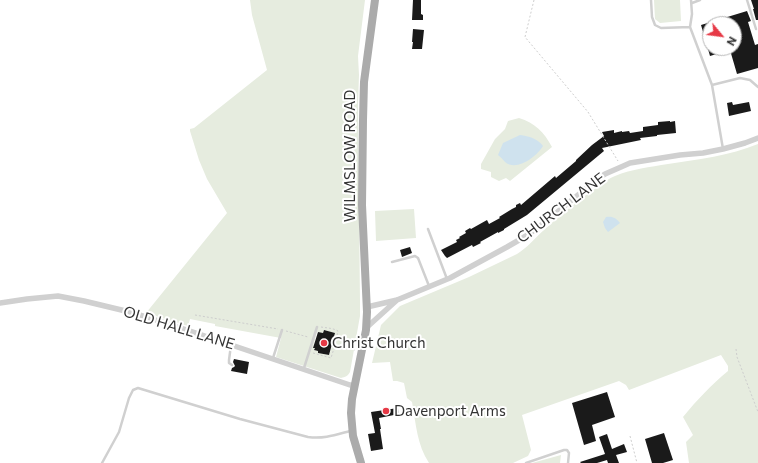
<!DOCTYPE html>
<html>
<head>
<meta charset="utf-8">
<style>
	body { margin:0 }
	#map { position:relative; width:758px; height:463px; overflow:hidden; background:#fff; font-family:Commissioner,sans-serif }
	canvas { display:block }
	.north { position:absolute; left:702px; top:16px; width:40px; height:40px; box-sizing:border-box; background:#fff; border:1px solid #adadad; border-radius:50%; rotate:119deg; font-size:11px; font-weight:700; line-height:16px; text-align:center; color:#333 }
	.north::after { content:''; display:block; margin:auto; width:14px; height:18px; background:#e63946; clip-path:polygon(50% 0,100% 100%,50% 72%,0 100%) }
</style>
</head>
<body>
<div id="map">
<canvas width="758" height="463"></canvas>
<div class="north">N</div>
</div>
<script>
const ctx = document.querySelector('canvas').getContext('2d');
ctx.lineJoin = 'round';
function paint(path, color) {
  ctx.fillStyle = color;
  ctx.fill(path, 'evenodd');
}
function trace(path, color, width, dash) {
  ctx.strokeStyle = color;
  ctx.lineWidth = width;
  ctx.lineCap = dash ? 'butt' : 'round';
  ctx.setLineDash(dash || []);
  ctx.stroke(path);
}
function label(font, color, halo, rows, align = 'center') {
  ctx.font = font + ' Commissioner,sans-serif';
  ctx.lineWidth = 4;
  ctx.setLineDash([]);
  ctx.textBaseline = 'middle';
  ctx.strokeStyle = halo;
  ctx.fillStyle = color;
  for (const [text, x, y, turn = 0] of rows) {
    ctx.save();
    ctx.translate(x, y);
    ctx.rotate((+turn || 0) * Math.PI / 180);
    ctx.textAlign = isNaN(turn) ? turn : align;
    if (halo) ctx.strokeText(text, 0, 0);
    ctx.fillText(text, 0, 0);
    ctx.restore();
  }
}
const green = new Path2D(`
	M250,0H365L358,56L359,75L358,104L360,303V316L350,372C348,376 345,377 341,378L276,357L281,338L215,326V324L190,319L188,326L146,313L227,213L207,179L199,160L190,131V129L194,128L267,70L252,15ZM324,330L335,333L333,342L334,343L333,346H332L329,355L318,353V351L314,350L315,348L313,347L317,332L323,333Z
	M654,0H680L681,21L660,23L655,19Z
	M519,118C535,123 544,132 552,147L510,181L506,178L499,181L491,177V172L481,169V164L495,139L505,129L508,121Z
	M758,144V463H689L686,442L693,435L683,417C697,400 711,385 728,371V366L721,355L629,390L626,385L619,381L522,415L531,450L528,456L513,463H429C417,445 416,424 412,402L407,398L404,383L397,381H393L390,362L372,363L381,325L400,306L469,277L517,254C527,248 535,238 544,230C561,214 580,199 599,186C604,183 609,178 615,176C632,169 650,167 668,164C699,159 729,156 758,144Z
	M414,209L416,238L376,241L375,211Z
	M561,455L560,463H532Z`);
const water = new Path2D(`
	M520,135C529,136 538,139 543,146C537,156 517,172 505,162C503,160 501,157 498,155L503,143Z
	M606,217C613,216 616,218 620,223L608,232L605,228L603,222Z`);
const building = new Path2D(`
	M413,0H421V14L423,15V20H412Z
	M751,0H758V20H756L753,9H754Z
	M747,11L751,21L748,22L755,45L758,44V68L737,74L730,50L710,56L701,25ZM710,24H734V48H710Z
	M413,29L424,30L422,49H412L413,42H412Z
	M732,102L733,105L749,102L751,111L729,116L727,103Z
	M670,121V122L675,121L676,133L657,135V136L640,138L641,140L602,148L604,151L527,215L504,229V230L498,233V232L480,242L481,243L473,247L472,245L447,258L445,256L441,250L457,242L456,240L460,238L459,237L466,233L465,231L470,228L471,229L487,220L489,224L500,218L499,217L512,209L516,207V205L520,203L521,205L555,176L556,178L576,161V160L592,145L604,136L602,132L614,130V133L622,131V132L629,131L630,133L643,131V127L658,125V122Z
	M410,247L412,253L402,257L400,250Z
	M324,330L335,333L329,355L318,353V351L314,350L315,348H313L318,332L323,333Z
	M234,359L249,362L247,374L231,371L232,368L234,367L235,366L233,362Z
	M607,392L615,417L592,425L596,441L584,445L572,403Z
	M398,408L399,414L379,418L381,429H380L383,449L371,451L368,434L375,433L371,412Z
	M664,433L673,460L663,463H652L645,439Z
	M607,434L612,449L624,444L627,452L616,455L619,463H608L607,460L597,463H581L580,462L605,454L599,437Z`);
const path = new Path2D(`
	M534,0L525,37L588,112L618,161
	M195,315L278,329
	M321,327C327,328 333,328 338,331L335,345H334
	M286,331L308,337
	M736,349L737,357L758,412
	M313,353L331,358L335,345L355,350
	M630,436L637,463`);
const service = new Path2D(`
	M651,0L652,17L655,25L661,28L690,27
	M691,0L692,14L690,27L712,85
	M747,0L756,29
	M692,3L700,0
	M723,149L712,85L740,78L750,80L758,87
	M428,229L447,279
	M392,262L415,256L418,258L429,286
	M231,345L229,360V363L232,365
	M273,358L282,330
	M304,368L317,327
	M102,463L119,432L129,398L133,390L138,388L240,419L308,437C324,439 335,435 350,431
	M526,463L564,450H567L569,453L568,463`);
const minor = new Path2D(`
	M0,303L27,299L58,296L84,301L134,313L190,331L350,385H354
	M367,307L397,300L450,278L472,266L507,247L526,236L544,223L590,185L605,174L621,167L630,163L680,155L703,153L723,149L745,143L758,138
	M366,328L397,300`);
const primary = new Path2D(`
	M361,463L353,436L351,413L352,399L366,330L367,312L362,205L363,120L364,82L375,0`);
const markers = [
	[324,343,4,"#e63946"],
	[386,411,4,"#e63946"]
];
const streetNames = [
	["WILMSLOW ROAD",350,156,-90],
	["CHURCH LANE",561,208,-37],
	["OLD HALL LANE",179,328,17]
];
const poiNames = [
	["Christ Church",332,343],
	["Davenport Arms",394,411]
];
paint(green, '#e6ecdf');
paint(water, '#cfe2ee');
paint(building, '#1a1a1a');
trace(path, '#cdcdcd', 1, [2, 2]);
trace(service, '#d0d0d0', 2.5);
trace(minor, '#d0d0d0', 5.5);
trace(primary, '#ababab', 8);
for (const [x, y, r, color] of markers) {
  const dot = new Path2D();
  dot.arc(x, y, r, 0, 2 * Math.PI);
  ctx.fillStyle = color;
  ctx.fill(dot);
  trace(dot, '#fff', 1.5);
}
label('15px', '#333', '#fff', streetNames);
label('15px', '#333', '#fff', poiNames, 'left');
</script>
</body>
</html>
